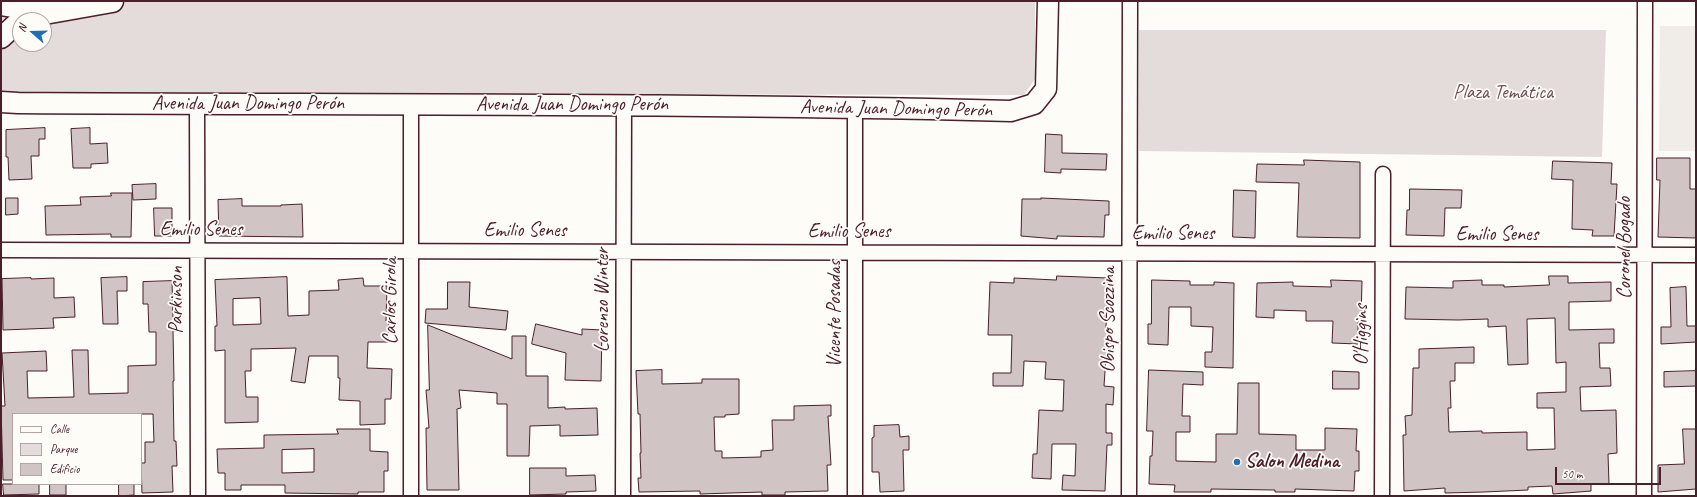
<!DOCTYPE html>
<html>
<head>
<meta charset="utf-8">
<style>
	body { margin:0 }
	#map { position:relative; width:1697px; height:497px; overflow:hidden; background:#fdfcf7; font-family:Caveat,sans-serif }
	canvas { display:block }
	.frame { position:absolute; inset:0; border:2px solid #4a1f2b; pointer-events:none }
	.legend { position:absolute; left:12px; top:413px; width:130px; height:72px; box-sizing:border-box; background:#fdfcf7; border:1px solid #b5a4a5; margin:0; padding:5px 7px; list-style:none; font-size:12px; color:#4a1f2b }
	.legend li { display:flex; align-items:center; gap:8px; height:20px }
	.legend b { width:20px; border:1px solid #b5a4a5 }
	.north { position:absolute; left:12px; top:12px; width:40px; height:40px; box-sizing:border-box; background:#fdfcf7; border:1px solid #b5a4a5; border-radius:50%; rotate:290deg; font-size:11px; font-weight:700; line-height:16px; text-align:center; color:#4a1f2b }
	.north::after { content:''; display:block; margin:auto; width:14px; height:18px; background:#1f6fb2; clip-path:polygon(50% 0,100% 100%,50% 72%,0 100%) }
	.scale { position:absolute; left:1555px; top:467px; width:106px; height:18px; box-sizing:border-box; border:2px solid #4a1f2b; border-top:0; padding-left:5px; font-size:12px; line-height:14px; white-space:nowrap; color:#4a1f2b; -webkit-text-stroke:3px #fdfcf7; paint-order:stroke }
</style>
</head>
<body>
<div id="map">
<canvas width="1697" height="497"></canvas>
<div class="frame"></div>
<ul class="legend">
<li><b style="height:5px;background:#fdfcf7"></b>Calle</li>
<li><b style="height:11px;background:#e3dcda"></b>Parque</li>
<li><b style="height:11px;background:#d0c5c4"></b>Edificio</li>
</ul>
<div class="north">N</div>
<div class="scale">50 m</div>
</div>
<script>
const ctx = document.querySelector('canvas').getContext('2d');
ctx.lineJoin = 'round';
function paint(path, color) {
  ctx.fillStyle = color;
  ctx.fill(path, 'evenodd');
}
function trace(path, color, width, dash) {
  ctx.strokeStyle = color;
  ctx.lineWidth = width;
  ctx.lineCap = dash ? 'butt' : 'round';
  ctx.setLineDash(dash || []);
  ctx.stroke(path);
}
function label(font, color, halo, rows, align = 'center') {
  ctx.font = font + ' Caveat,sans-serif';
  ctx.lineWidth = 3.5;
  ctx.setLineDash([]);
  ctx.textBaseline = 'middle';
  ctx.strokeStyle = halo;
  ctx.fillStyle = color;
  for (const [text, x, y, turn = 0] of rows) {
    ctx.save();
    ctx.translate(x, y);
    ctx.rotate((+turn || 0) * Math.PI / 180);
    ctx.textAlign = isNaN(turn) ? turn : align;
    if (halo) ctx.strokeText(text, 0, 0);
    ctx.fillText(text, 0, 0);
    ctx.restore();
  }
}
const built = new Path2D(`
	M1660,26H1696V151H1659Z`);
const green = new Path2D(`
	M1,1H1035V79L1024,95L1,93ZM20,20H44V44H20Z
	M1139,30H1606L1602,157L1139,151Z`);
const building = new Path2D(`
	M45,128V139H39V156H31L32,179L9,180L8,157H6V130Z
	M90,128V144L107,143L108,163L91,164V168H73L71,129Z
	M1046,134L1062,135V153L1107,154L1106,170L1061,169V173L1045,172Z
	M1657,158H1690V189H1696V238L1658,237L1660,180H1657Z
	M1304,160L1360,162V238L1297,237L1299,183L1256,182L1257,164L1304,165Z
	M1553,161L1612,163L1611,184H1617L1614,236H1592L1593,230L1572,229L1573,180L1552,179Z
	M156,184V199L133,200L132,185Z
	M1410,189L1462,190L1461,208H1445L1444,236L1406,235L1407,210H1409Z
	M1234,190L1256,191L1255,238L1233,237Z
	M111,193H132L131,237H111V234L46,235L45,206L81,205L80,197L111,196Z
	M6,198H18V214L6,215Z
	M1041,198L1109,201V215H1105L1104,237L1057,236V239L1021,236L1022,199H1041Z
	M242,199V206H281V205L302,204L303,237L219,236L218,200Z
	M154,208H172V236H155Z
	M1057,276L1108,278L1106,328H1111L1110,356H1106L1104,386L1114,387L1113,405L1106,404V433H1112V445H1107L1105,491L1062,490L1063,475L1075,476L1076,444H1052L1051,479L1032,478L1033,454H1037L1039,410L1063,411L1064,380L1045,379L1046,362L1024,361L1023,386H993V373H1011L1012,335H988L990,282L1014,283V278L1056,280Z
	M1549,276H1568V283L1611,282V301L1569,302V330L1614,329V343H1599L1600,368H1610L1611,386L1580,387L1581,411L1616,410L1617,453L1608,454L1609,484H1591V491L1553,494L1552,486L1528,487V490L1484,492L1445,493V488L1404,491L1403,435H1406L1405,416L1412,415L1413,368H1419V349L1474,347V363H1455V381H1450L1451,408H1448L1449,432L1482,431V433L1527,432V450L1555,449L1554,408H1537V393L1566,392V362L1556,363L1555,318L1527,319L1528,364L1508,365L1506,326L1488,327V319L1458,320L1405,319L1406,287L1453,288V281L1482,280V285H1504V287L1549,285Z
	M127,277V291H117L118,324H103L101,278Z
	M287,277L288,316L309,315V291L339,290L338,280L363,278L364,286H387L386,321H389L388,342H368L367,368L392,369L391,399H385V424L360,425V401L339,400L340,378H338V356H309L305,383L291,381L296,348L251,349V371H245L246,397H258V422L225,423V350L215,351V326H217L215,280ZM260,298L261,324L233,325V299Z
	M31,278V279L54,278V298L74,297L75,317L53,318L54,328L3,330L2,279Z
	M1152,280L1190,281V285H1214V282L1234,283L1233,368L1205,367V352H1212L1213,327L1191,326V307H1169L1168,345L1148,344V324H1151Z
	M1331,280L1362,281L1361,322H1358V344L1332,343L1333,321H1306V311L1274,310V318L1256,317L1257,283L1293,282V286L1331,287Z
	M172,281L173,317H176V331H173L174,381H173L174,441H176L177,466H172L173,492L142,493L141,463H145V442H154L153,414H13V480H3L1,406H5L2,353L46,351L47,371H27L28,398L74,397L72,350H88L89,394L128,393V366L156,365V332H149L148,304H143V282Z
	M448,282H470L469,307L508,311L506,330L425,323L426,309H447Z
	M1686,287L1687,326H1696V342L1661,344V327H1671L1670,288Z
	M536,324L582,335V329L602,330L601,381L565,380L566,353L532,344Z
	M428,325L512,359V336H526V376H548V408L565,407V409L597,408L598,435L560,436V425L530,426L529,456H507V404H497V393L459,390L461,408L457,409L459,490H427L426,428H429L426,390H429Z
	M662,370V384L702,383V379H739V414L725,415V417H714L715,451H722V458L761,457V451L773,450L772,420H794V406L831,405V416H828L831,465H827L828,491L785,492V495H762V492L700,494V491L639,492L638,478H641L640,453H641L640,414H638L636,371Z
	M1149,370L1203,372V385L1183,384L1182,416H1190V432H1176V461L1216,462V434H1237L1238,383H1259V434L1296,435V450H1325V428L1357,429L1356,451H1359V471H1355L1354,491L1295,489V492H1275V490L1211,489V492H1174L1175,485L1149,484L1150,456H1152L1153,431H1147Z
	M1333,371L1359,372V389H1333Z
	M1696,371V386L1664,387V372Z
	M899,425L900,437L909,436V450H903L904,491L880,492L879,472H872V438L874,437V426Z
	M337,429H370V451L388,452V471H384V492H358V494L285,493V485H241V490H225V473H218L217,449L264,448V435L338,434ZM314,449V472L282,473V450Z
	M1683,429H1696V489L1658,492V465L1684,464Z
	M530,468H566V476L595,475L596,491L566,492V494L530,495Z
	M3,484H39V494L4,495Z
	M50,484H66V495H50Z
	M119,484H134V495L119,496Z`);
const street = new Path2D(`
	M197,104L198,496
	M855,107V496
	M1,250L1696,255
	M411,496V106
	M623,496L624,104
	M1129,496L1130,1
	M1382,496L1383,174
	M1644,496L1645,1`);
const secondary = new Path2D(`
	M1,38L15,25L20,23
	M1,102L18,103C349,105 680,103 1011,111L1034,104L1046,89L1048,1`);
const primary = new Path2D(`
	M1,4L50,12L112,1`);
const markers = [
	[1237,462,4,"#1f6fb2"]
];
const parkNames = [
	["Plaza Temática",1503,93]
];
const streetNames = [
	["Avenida Juan Domingo Perón",248,104],
	["Avenida Juan Domingo Perón",572,105],
	["Avenida Juan Domingo Perón",896,109,1],
	["Emilio Senes",201,230],
	["Emilio Senes",525,231],
	["Emilio Senes",849,232],
	["Emilio Senes",1173,234],
	["Emilio Senes",1497,235],
	["Coronel Bogado",1625,248,-90],
	["Parkinson",177,300,-90],
	["Lorenzo Winter",603,300,-90],
	["Carlos Girola",391,301,-90],
	["Vicente Posadas",835,314,-90],
	["Obispo Scozzina",1109,320,-90],
	["O'Higgins",1362,335,-90]
];
const poiNames = [
	["Salon Medina",1245,462]
];
paint(built, '#f0ece8');
paint(green, '#e3dcda');
paint(building, '#d0c5c4');
trace(building, '#4a1f2b', 1);
trace(street, '#4a1f2b', 17);
trace(secondary, '#4a1f2b', 23);
trace(primary, '#4a1f2b', 25);
trace(street, '#fdfcf7', 14);
trace(secondary, '#fdfcf7', 20);
trace(primary, '#fdfcf7', 22);
for (const [x, y, r, color] of markers) {
  const dot = new Path2D();
  dot.arc(x, y, r, 0, 2 * Math.PI);
  ctx.fillStyle = color;
  ctx.fill(dot);
  trace(dot, '#fdfcf7', 1.5);
}
label('20px', '#704e57', '#fdfcf7', parkNames);
label('20px', '#4a1f2b', '#fdfcf7', streetNames);
label('bold 20px', '#4a1f2b', '#fdfcf7', poiNames, 'left');
</script>
</body>
</html>
